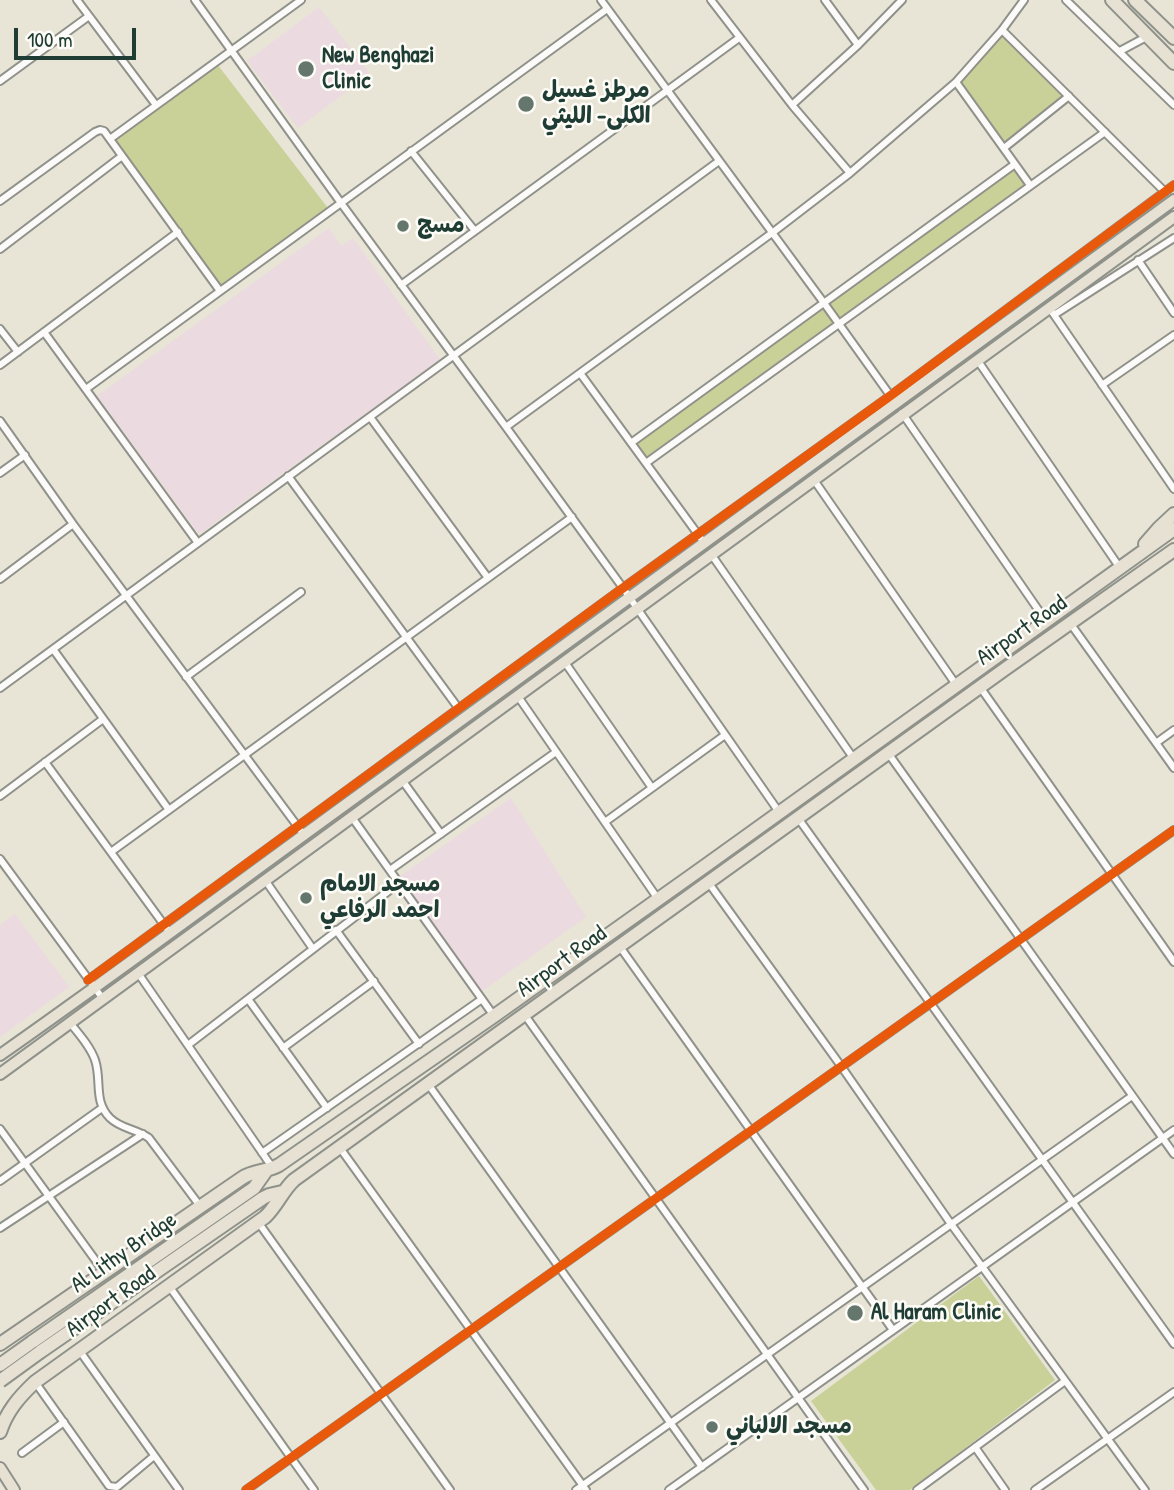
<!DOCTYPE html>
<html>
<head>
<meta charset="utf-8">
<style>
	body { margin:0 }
	#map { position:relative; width:1174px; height:1490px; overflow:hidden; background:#e8e4d6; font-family:"Patrick Hand",sans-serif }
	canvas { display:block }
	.scale { position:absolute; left:14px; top:28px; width:122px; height:32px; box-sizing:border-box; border:4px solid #1f3d34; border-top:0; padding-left:9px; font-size:21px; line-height:24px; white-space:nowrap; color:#1f3d34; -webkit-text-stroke:5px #fdfcf7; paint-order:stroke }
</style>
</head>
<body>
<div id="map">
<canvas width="1174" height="1490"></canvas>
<div class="scale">100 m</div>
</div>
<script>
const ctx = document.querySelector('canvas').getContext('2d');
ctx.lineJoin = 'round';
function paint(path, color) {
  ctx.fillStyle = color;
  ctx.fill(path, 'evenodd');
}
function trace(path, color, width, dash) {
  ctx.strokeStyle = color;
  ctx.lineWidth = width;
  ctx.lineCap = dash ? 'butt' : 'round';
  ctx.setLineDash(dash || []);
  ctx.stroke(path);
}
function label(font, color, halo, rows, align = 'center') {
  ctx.font = font + ' "Patrick Hand","Playpen Sans Arabic",sans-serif';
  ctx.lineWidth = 5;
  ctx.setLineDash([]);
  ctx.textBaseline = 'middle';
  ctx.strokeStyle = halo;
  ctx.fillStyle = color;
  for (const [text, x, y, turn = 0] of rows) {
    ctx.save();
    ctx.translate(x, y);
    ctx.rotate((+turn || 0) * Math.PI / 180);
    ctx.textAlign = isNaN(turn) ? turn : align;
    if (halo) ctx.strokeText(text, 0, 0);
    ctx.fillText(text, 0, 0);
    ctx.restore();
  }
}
const built = new Path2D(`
	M319,7L370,74L298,128L247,61Z
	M329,228L341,246L353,238L440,360L199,534L97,396Z
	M511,798L586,917L481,992L399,877Z
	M15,914L69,987L0,1037V925Z`);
const green = new Path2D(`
	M1002,30L1071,99L1004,147L957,82Z
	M217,64L331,212L225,291L112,139Z
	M1015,164L1030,185L643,465L629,445Z
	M979,1276L1055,1380L910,1490H876L811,1401Z`);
const street = new Path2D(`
	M77,0L156,105
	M195,0L341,203L506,427L623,588L779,812
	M601,0L824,303L892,398
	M711,0L792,105L850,173
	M825,0L858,45
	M1066,0L1174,105
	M1002,30L1165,192
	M1120,51L1148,36
	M0,81L89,16
	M956,82L1030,185
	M792,105L858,45L902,0
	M110,139L301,0
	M1004,148L1069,96
	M411,151L475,231
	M0,201L95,132L100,130L104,131L220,291
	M0,249L122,156
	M1138,260L1174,313
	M401,285L739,38
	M1050,309L1174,489
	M1054,315L1174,238
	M0,329L18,352
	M44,332L198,543
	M978,361L1120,568
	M0,365L178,232
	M580,373L705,544
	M1102,385L1174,335
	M86,389L607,9
	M902,413L1046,621
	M370,417L488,578
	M0,421L73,524L304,835
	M506,427L772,233L850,173L956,82L1002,30L1024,0
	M631,443L1015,164
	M646,463L1105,132
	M0,473L25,455
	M288,476L459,709
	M814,480L957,686
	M711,554L854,759
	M0,579L73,524
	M1070,623L1174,768
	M53,649L169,810
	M564,661L652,788
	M186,677L301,592
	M980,687L1174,962
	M0,688L719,161
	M517,695L658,899
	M1156,743L1174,730
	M888,753L1174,1154
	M45,762L170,933
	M402,780L441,834
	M0,796L103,719
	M351,816L494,1016
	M798,818L1174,1344
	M605,822L725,735
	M111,852L572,517
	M0,859L103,999
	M390,870L556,752
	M265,880L313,949
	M708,882L841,1066L951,1224L1145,1490
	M336,930L419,1044
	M620,947L893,1330
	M138,973L272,1167
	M88,980L623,588L890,396L1174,185
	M248,999L327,1108
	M524,1014L864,1490
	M70,1023C79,1034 90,1046 95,1060C102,1080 93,1101 110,1118C121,1129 137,1129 149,1138L200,1206
	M188,1045L399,883
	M283,1048L374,981
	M428,1084L702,1467
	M0,1129L104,1272
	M340,1148L586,1490
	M262,1153L482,999
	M0,1181L102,1108
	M258,1222L450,1490
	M0,1228L143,1134
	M169,1286L314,1490
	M79,1350L179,1490
	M35,1382L109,1486L117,1487L154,1456
	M975,1447L1005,1490
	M22,1453L64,1422
	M246,1490L1174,830
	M576,1490L1132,1096
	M669,1490L1174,1130
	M917,1490L1065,1381
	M1035,1490L1174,1392`);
const primary = new Path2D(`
	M0,1055C127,966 252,872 378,781C644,588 910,395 1174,200
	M0,1074L1174,217
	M0,1468L14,1490`);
const highway = new Path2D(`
	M1112,0L1174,63
	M1135,0L1174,38
	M1145,544L1159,528L1174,514
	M32,1342L254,1188L266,1171
	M0,1344L242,1178C254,1170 267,1172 279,1165L494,1016L705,866L1174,529
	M40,1352L263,1198L269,1195L282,1192
	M0,1432C7,1411 19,1397 35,1382L265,1217C277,1206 282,1191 294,1180L1005,669L1174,550`);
const highwayBridge = new Path2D(`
	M0,1365L32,1342
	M0,1381L40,1352`);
const cycleway = new Path2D(`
	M88,980L623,588L890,396L1174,185
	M246,1490L1174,830`);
const markers = [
	[306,69,9,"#65776d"],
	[526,104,9,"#65776d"],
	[403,226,7,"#65776d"],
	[306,898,7,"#65776d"],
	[855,1313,9,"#65776d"],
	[712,1427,7,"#65776d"]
];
const poiNames = [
	["New Benghazi",322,56],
	["Clinic",322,82],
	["مرطز غسيل",542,91],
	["الكلى- الليثي",542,117],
	["مسج",417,226],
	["مسجد الامام",320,885],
	["احمد الرفاعي",320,911],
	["Al Haram Clinic",871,1313],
	["مسجد الالباني",726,1427]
];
const streetNames = [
	["Airport Road",1022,631,-35],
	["Airport Road",562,962,-36],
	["Al Lithy Bridge",124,1253,-35],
	["Airport Road",111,1302,-36]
];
paint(built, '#ebdae0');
paint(green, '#c9d198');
trace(street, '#8f928a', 10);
trace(primary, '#8f928a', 14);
trace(highway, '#8f928a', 16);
trace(street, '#fcfbf9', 6);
trace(primary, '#e7e1d4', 10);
trace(highway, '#e7e1d4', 12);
trace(highwayBridge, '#8f928a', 16, []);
trace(highwayBridge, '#e7e1d4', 12);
trace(cycleway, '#e8590c', 9);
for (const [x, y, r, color] of markers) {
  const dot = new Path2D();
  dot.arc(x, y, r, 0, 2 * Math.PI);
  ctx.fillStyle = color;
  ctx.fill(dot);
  trace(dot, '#fdfcf7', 2.5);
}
label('bold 23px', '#1f3d34', '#fdfcf7', poiNames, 'left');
label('23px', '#1f3d34', '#fdfcf7', streetNames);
</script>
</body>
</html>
